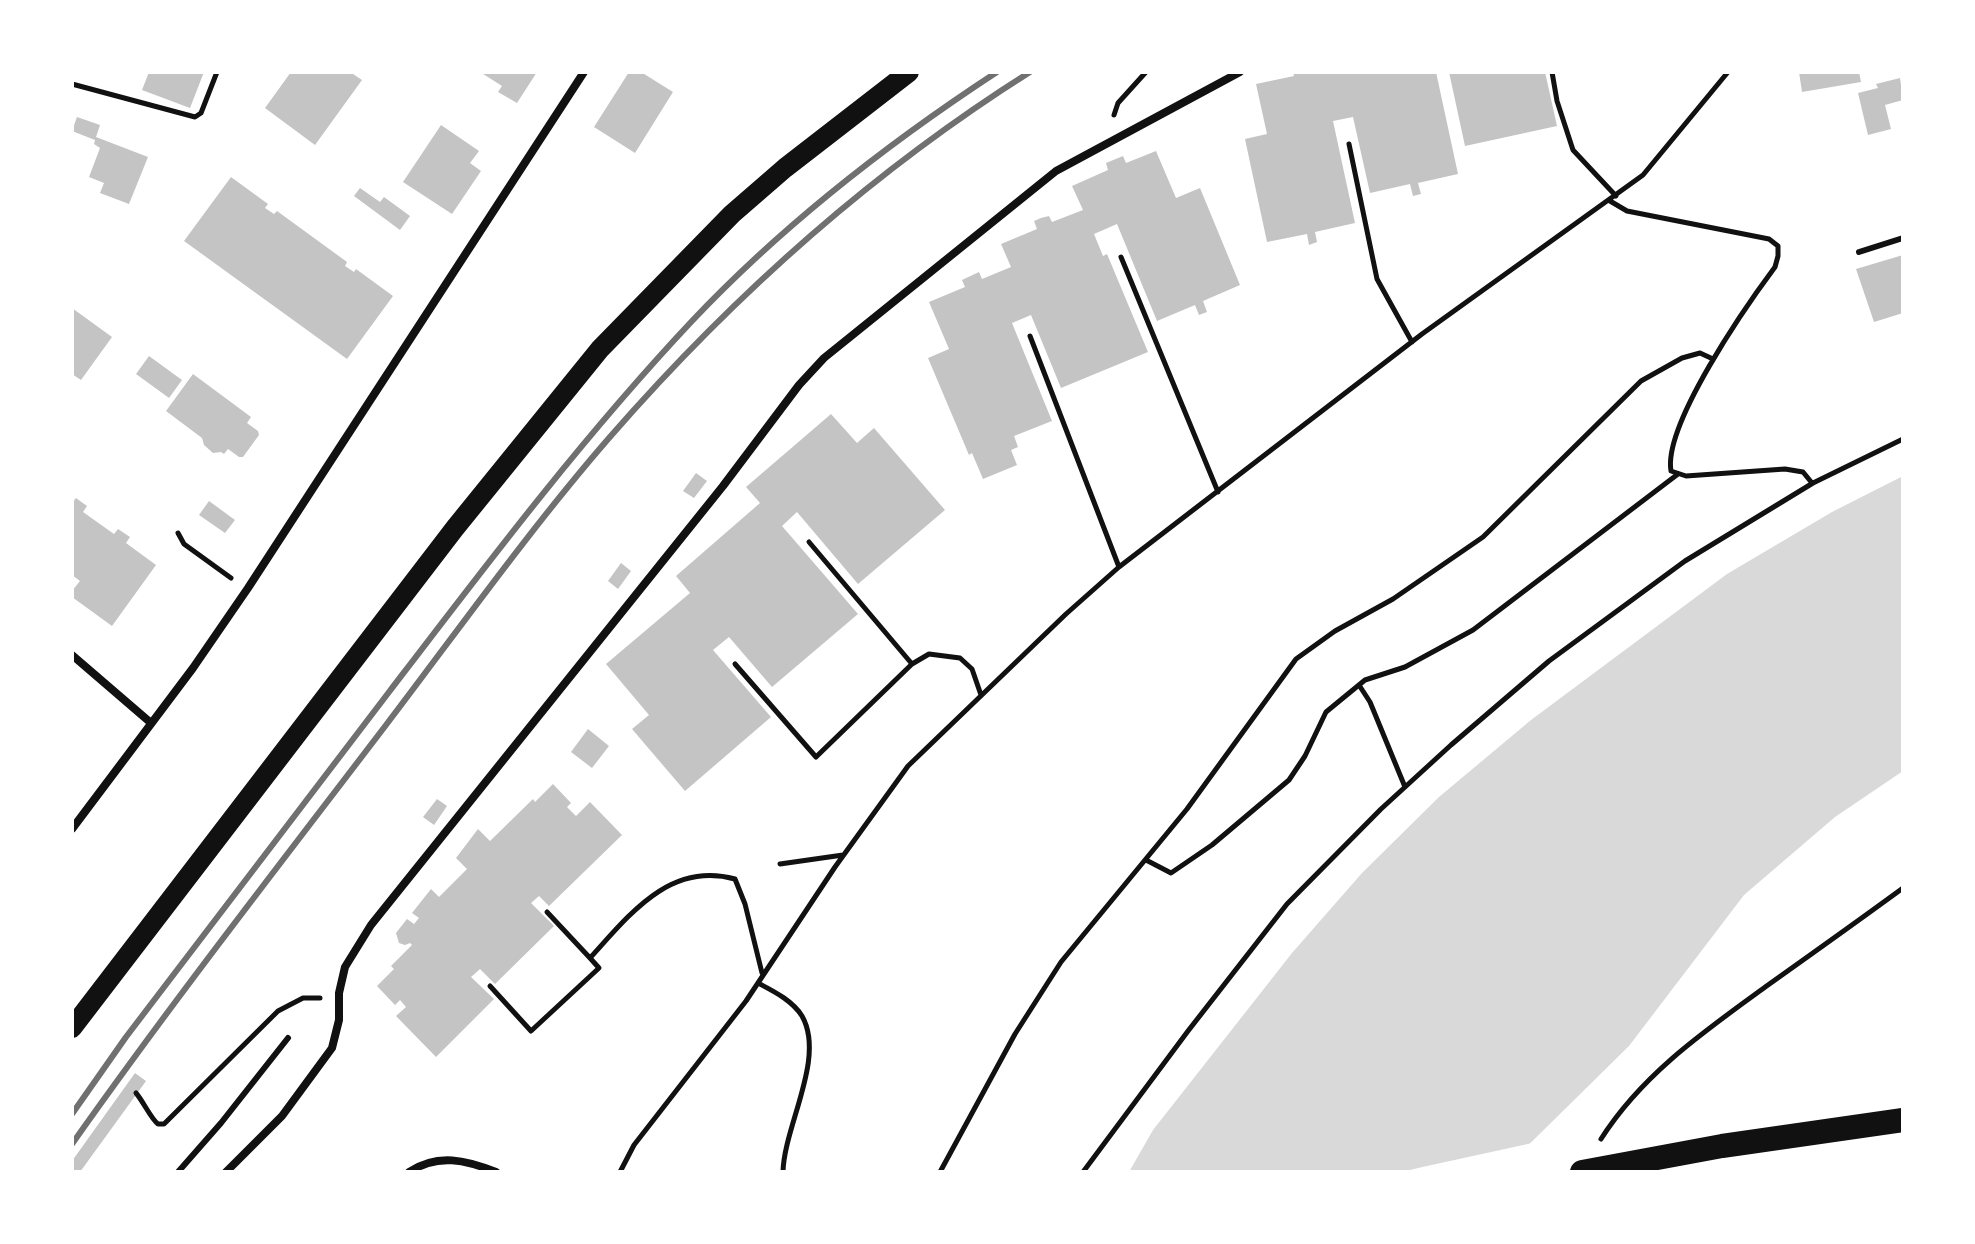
<!DOCTYPE html>
<html>
<head>
<meta charset="utf-8">
<style>
	body { margin:0 }
	#map { position:relative; width:1975px; height:1244px; overflow:hidden; background:#fff; font-family:Manrope,sans-serif }
	canvas { display:block }
	.frame { position:absolute; inset:0; border:74px solid #fff; pointer-events:none }
</style>
</head>
<body>
<div id="map">
<canvas width="1975" height="1244"></canvas>
<div class="frame"></div>
</div>
<script>
const ctx = document.querySelector('canvas').getContext('2d');
ctx.lineJoin = 'round';
function paint(path, color) {
  ctx.fillStyle = color;
  ctx.fill(path, 'evenodd');
}
function trace(path, color, width, dash) {
  ctx.strokeStyle = color;
  ctx.lineWidth = width;
  ctx.lineCap = dash ? 'butt' : 'round';
  ctx.setLineDash(dash || []);
  ctx.stroke(path);
}
const water = new Path2D(`
	M1903,476V771L1835,817L1744,895L1629,1046L1501,1172H1129L1153,1130L1292,953L1362,873L1439,797L1531,720L1727,574L1832,512Z`);
const pier = new Path2D(`
	M1537,1142L1507,1172H1401L1427,1166Z`);
const building = new Path2D(`
	M149,72H204L190,108L142,90Z
	M291,72H350L362,80L315,145L265,108Z
	M480,72H537L517,103L498,92L502,86Z
	M629,72H641L673,92L635,153L594,127Z
	M1293,72H1436L1458,174L1418,183L1421,194L1413,196L1410,184L1370,193L1353,117L1333,121L1355,223L1315,232L1317,242L1309,245L1307,234L1267,242L1245,139L1267,134L1256,84L1294,76Z
	M1449,72H1545L1557,126L1465,146Z
	M1799,72H1859L1861,82L1802,92Z
	M1900,78L1903,100L1885,105L1891,129L1868,135L1858,93L1878,88L1876,84Z
	M77,117L100,125L96,137L148,157L129,204L100,193L104,183L89,177L100,148L94,144L95,140L72,131Z
	M441,125L479,151L470,163L481,171L452,214L403,182Z
	M1156,151L1176,198L1200,188L1240,285L1203,301L1207,312L1199,315L1195,305L1157,321L1117,224L1094,234L1103,256L1107,254L1148,352L1061,388L1031,315L1012,323L1052,421L1014,436L1018,447L1011,450L1017,465L983,479L972,453L969,455L928,358L949,349L929,302L965,287L962,280L979,272L982,279L1011,267L1001,244L1037,229L1034,221L1041,218L1049,216L1052,222L1083,210L1072,186L1108,170L1106,163L1123,156L1126,163Z
	M231,177L268,204L265,208L274,214L277,211L347,262L345,266L354,272L356,269L393,296L347,359L184,241Z
	M360,188L380,202L384,197L410,216L400,230L354,196Z
	M1903,255V313L1874,322L1856,269Z
	M72,308L112,337L81,380L72,374Z
	M149,356L182,380L169,398L136,374Z
	M193,374L251,417L247,423L258,431L259,435L243,457H239L228,449L224,454L221,452L213,453L204,445L202,438L166,411Z
	M831,414L857,443L874,428L945,510L858,584L797,512L782,526L858,614L772,687L729,637L713,650L771,717L685,791L632,729L649,715L606,664L690,593L676,576L760,503L746,487Z
	M696,473L707,481L694,498L683,491Z
	M76,498L87,506L83,512L114,534L118,529L130,537L126,543L156,565L112,626L72,597V591L80,581L72,575V503Z
	M209,501L235,520L225,533L199,515Z
	M621,563L631,571L618,589L608,581Z
	M588,729L609,746L592,768L571,752Z
	M553,784L571,803L567,807L576,816L590,802L622,835L549,906L539,896L531,903L554,926L495,984L480,969L471,977L494,999L436,1057L396,1016L406,1007L400,1000L395,1005L377,986L394,969L391,966L412,945L410,943L405,945L399,943L396,933L407,919L414,924L419,918L412,913L431,889L439,897L467,869L456,858L478,829L490,841L533,799L535,802Z
	M437,799L447,806L434,825L423,817Z
	M135,1073L146,1081L80,1172H72V1161Z`);
const path = new Path2D(`
	M1552,72L1557,101L1573,150L1616,196
	M72,84L195,117L201,113L217,72
	M1114,115L1118,103L1146,72
	M1349,144L1377,279L1412,342
	M1610,201L1627,211L1769,239L1778,246V256L1775,267C1746,306 1663,425 1671,471L1686,476L1785,469L1803,472L1812,483
	M1121,257L1218,492
	M1030,336L1119,567
	M178,533L184,544L231,578
	M809,542L912,664
	M735,664L816,757L912,664L929,654L960,658L972,669L981,695
	M1359,685L1370,702L1405,787
	M1146,860L1171,873L1212,845L1289,780L1305,756L1326,712L1365,680L1405,667L1473,630L1678,474
	M780,864L843,855
	M547,912L590,958
	M758,983C773,991 792,1000 802,1016C826,1058 784,1126 783,1172
	M490,986L531,1031L599,968L590,958C630,914 670,861 735,879L745,904L762,973
	M136,1093C143,1101 151,1119 158,1124H164L278,1011L303,998H320
	M1601,1139C1642,1074 1706,1030 1768,985C1813,953 1858,921 1903,888
	M620,1172L634,1145L746,1001L835,867L908,766L1066,614L1119,567L1422,334L1643,175L1728,72
	M940,1172L1015,1034L1061,962L1187,809L1296,659L1335,631L1393,599L1483,537L1641,381L1682,358L1700,353L1713,359
	M1083,1172L1188,1031L1287,904L1381,809L1451,745L1549,661L1685,561L1813,483L1903,439`);
const service = new Path2D(`
	M1859,252L1903,238
	M178,1172L221,1123L288,1038`);
const minor = new Path2D(`
	M72,655L151,723
	M72,829L193,668L248,588L584,72
	M226,1172L282,1116L332,1048L339,1020V993L345,967L371,925L723,486L799,385L824,358L1056,171L1240,72
	M409,1172C438,1153 466,1160 496,1172`);
const primary = new Path2D(`
	M72,1028L455,528L600,349L732,214L785,168L909,72`);
const motorway = new Path2D(`
	M1582,1172L1722,1146L1903,1120`);
const rail = new Path2D(`
	M72,1114L126,1037C213,922 302,807 389,692C486,565 582,438 692,321C780,228 890,142 997,72
	M72,1144C173,1001 280,864 386,725C459,629 530,529 609,438C731,298 873,171 1030,72`);
paint(water, '#d9d9d9');
paint(pier, '#fff');
paint(building, '#c4c4c4');
trace(path, '#111', 5);
trace(service, '#111', 6);
trace(minor, '#111', 8);
trace(primary, '#111', 20);
trace(motorway, '#111', 24);
trace(rail, '#707070', 6);
</script>
</body>
</html>
